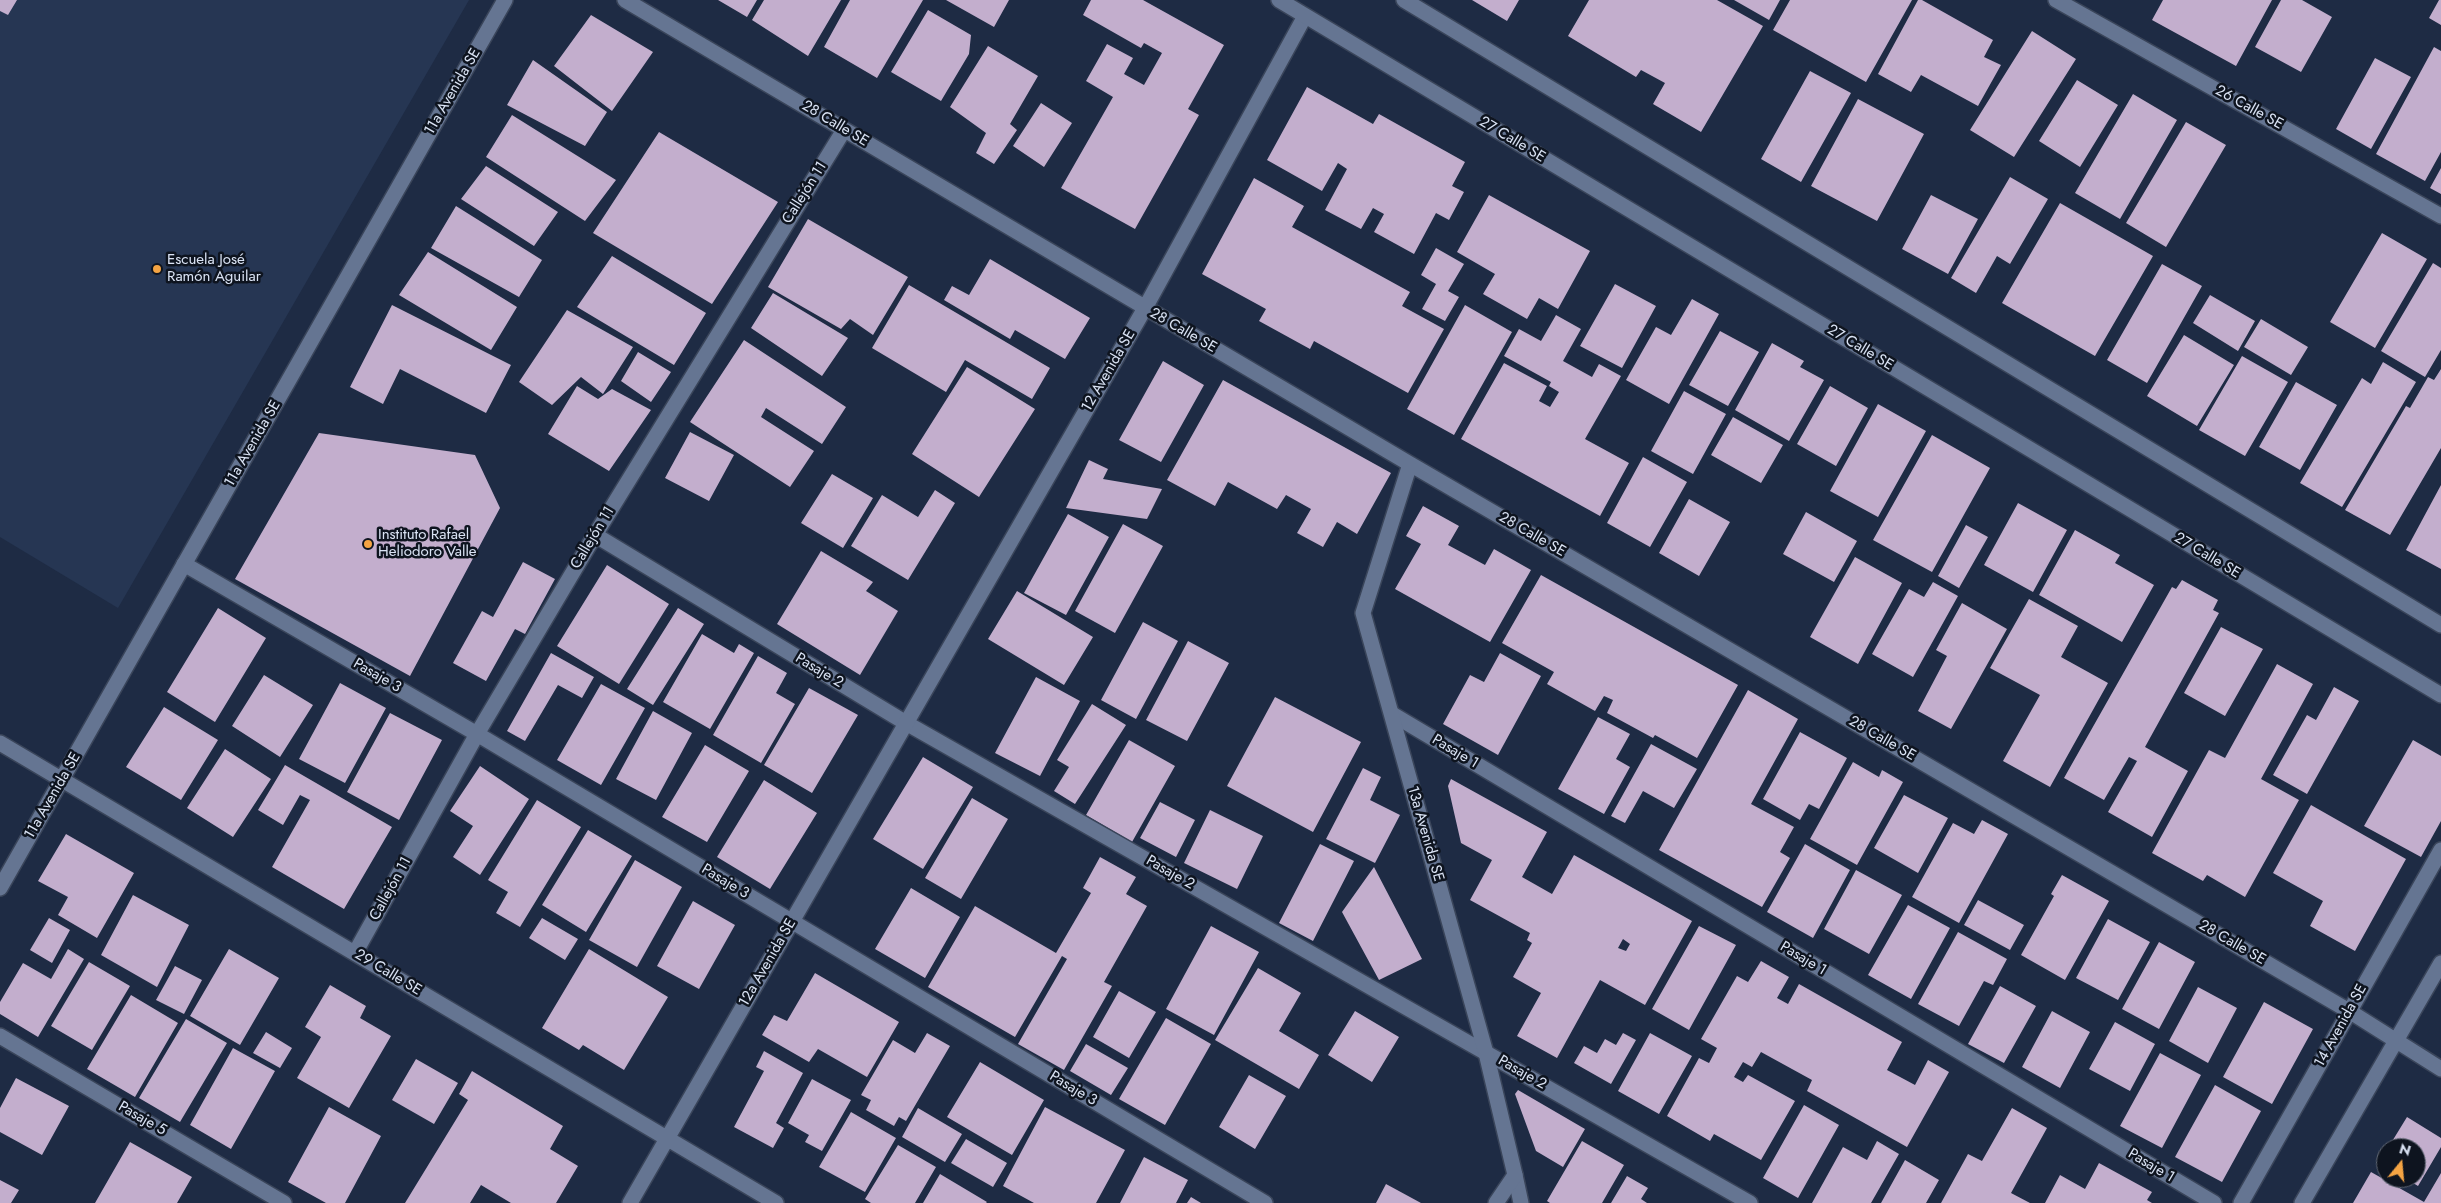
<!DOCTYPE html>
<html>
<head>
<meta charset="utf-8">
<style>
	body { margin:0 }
	#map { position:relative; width:2441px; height:1203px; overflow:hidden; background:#1e2b44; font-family:Jost,sans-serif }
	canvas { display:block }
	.north { position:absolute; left:2376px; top:1138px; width:50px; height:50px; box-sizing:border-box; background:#0e141f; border:1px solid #606774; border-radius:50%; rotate:17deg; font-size:14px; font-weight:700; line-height:20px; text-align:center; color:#dae3f4 }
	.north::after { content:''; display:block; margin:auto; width:18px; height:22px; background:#f4a443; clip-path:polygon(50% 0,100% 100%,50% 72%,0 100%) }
</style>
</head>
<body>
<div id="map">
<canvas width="2441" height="1203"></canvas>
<div class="north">N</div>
</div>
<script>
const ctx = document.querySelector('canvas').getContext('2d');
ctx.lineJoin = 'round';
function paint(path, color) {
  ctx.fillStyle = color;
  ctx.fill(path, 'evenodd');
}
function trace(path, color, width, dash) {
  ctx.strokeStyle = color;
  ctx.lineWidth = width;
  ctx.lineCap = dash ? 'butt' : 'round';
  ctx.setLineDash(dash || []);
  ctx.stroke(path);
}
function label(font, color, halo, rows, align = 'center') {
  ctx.font = font + ' Jost,sans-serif';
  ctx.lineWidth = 5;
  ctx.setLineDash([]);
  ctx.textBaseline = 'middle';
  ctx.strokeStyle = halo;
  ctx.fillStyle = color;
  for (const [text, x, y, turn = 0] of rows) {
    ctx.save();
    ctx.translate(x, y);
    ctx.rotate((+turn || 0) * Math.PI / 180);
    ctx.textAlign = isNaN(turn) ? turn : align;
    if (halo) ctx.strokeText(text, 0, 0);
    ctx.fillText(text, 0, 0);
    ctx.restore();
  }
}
const built = new Path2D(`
	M0,0H469L118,608L0,537Z`);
const building = new Path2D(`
	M0,0H17L8,15L0,11Z
	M718,0H757L747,17Z
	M764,0H841L808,56L752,20Z
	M850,0H923L877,78L824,47Z
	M946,0H1009L994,27Z
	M1091,0H1143L1224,45L1188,109L1199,115L1135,229L1061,188L1113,97L1086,81L1107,44L1133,58L1124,74L1144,85L1162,53L1144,43L1141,48L1083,15Z
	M1472,0H1519L1507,21Z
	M1589,0H1717L1763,26L1701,132L1653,104L1665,83L1641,70L1636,77L1568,36Z
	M1734,0H1780L1769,20Z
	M1790,0H1912L1866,82L1773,30Z
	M1918,0H1922L1993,40L1984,57L2001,65L1978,106L1921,75L1911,92L1878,74Z
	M2163,0H2272L2236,66L2152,20Z
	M2281,0H2302L2332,17L2301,72L2255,47Z
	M2439,0H2441V25L2429,18Z
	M928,10L971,35L969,54L941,101L891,72Z
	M591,15L653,52L612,111L554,66Z
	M2032,31L2076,59L2014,157L1970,130Z
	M988,46L1038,76L1010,124L1017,130L994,164L976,153L986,133L950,107Z
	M2434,47L2441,51V152L2425,181L2376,154Z
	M2375,58L2411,77L2371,149L2336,129Z
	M533,60L607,112L585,146L507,105Z
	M1810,71L1851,93L1801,182L1761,159Z
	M2077,80L2118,105L2080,167L2039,141Z
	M1307,87L1373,124L1379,114L1465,162L1452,186L1464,192L1449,220L1436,213L1414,254L1374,232L1384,214L1373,208L1361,229L1325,210L1347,169L1338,163L1322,191L1267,160Z
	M2133,94L2177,120L2120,219L2075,193Z
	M1858,99L1924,134L1877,221L1811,186Z
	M1041,103L1072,123L1044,167L1013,146Z
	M512,115L616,180L585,221L486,157Z
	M2186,122L2226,145L2166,247L2126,223Z
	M659,132L778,202L712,304L593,233Z
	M486,166L558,212L534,246L461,199Z
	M2441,168V194L2430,188Z
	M2010,177L2048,199L2010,264L1997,256L1976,293L1951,278Z
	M1254,178L1304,206L1292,227L1410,292L1402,306L1444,329L1408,393L1314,341L1310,349L1259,321L1266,309L1202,274Z
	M1489,195L1590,251L1558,309L1539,298L1527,319L1483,294L1495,274L1457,252Z
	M1931,195L1978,219L1948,274L1902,249Z
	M2060,203L2153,256L2095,356L2002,303Z
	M456,206L542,260L519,297L431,248Z
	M808,219L908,277L873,335L850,319L841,329L768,287Z
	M2382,233L2427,259L2375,348L2330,322Z
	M1436,248L1464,264L1448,291L1459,297L1445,321L1422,309L1436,284L1421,275Z
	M428,252L517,307L491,350L399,295Z
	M612,256L706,313L674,365L577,307Z
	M990,259L1090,318L1065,359L1015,330L1010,339L944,300L952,286L969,295Z
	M2433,263L2441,268V350L2425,377L2381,351Z
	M2162,264L2202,286L2147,383L2107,360Z
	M1615,284L1656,306L1622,368L1580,346Z
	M909,285L1050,368L1032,399L965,360L946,392L872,348Z
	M773,293L848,338L822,376L751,328Z
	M2210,295L2255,321L2238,351L2193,323Z
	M1692,299L1719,314L1669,404L1626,380L1656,327L1671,335Z
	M392,305L511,365L486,413L400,369L383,404L350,387Z
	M1465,305L1512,332L1454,435L1407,409Z
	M567,310L633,347L603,394L581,377L552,405L519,382Z
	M1556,315L1581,329L1563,361L1592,377L1599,364L1621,376L1585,439L1629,463L1600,516L1461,439L1504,363L1547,386L1539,401L1550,407L1559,392L1549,386L1551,382L1504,356L1519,329L1541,341Z
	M2261,319L2308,347L2291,375L2244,347Z
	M1720,331L1759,352L1728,406L1689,385Z
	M2184,335L2234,365L2197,426L2147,396Z
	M744,340L846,407L822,444L766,408L761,417L814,451L790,487L690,422Z
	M1772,343L1804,361L1800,367L1824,380L1789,441L1735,410Z
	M638,352L671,372L651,402L621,381Z
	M2242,356L2288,382L2245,456L2199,430Z
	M1163,361L1204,385L1161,462L1119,440Z
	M2383,362L2416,382L2342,507L2300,483L2362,378L2371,384Z
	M967,367L1035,409L979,497L912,454Z
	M2441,369V448L2390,535L2345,510L2406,406L2410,408L2428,377L2434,380Z
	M1223,380L1391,473L1357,534L1337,522L1323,547L1297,533L1311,509L1286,495L1277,509L1228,482L1215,506L1167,480Z
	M2296,382L2337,405L2300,470L2259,447Z
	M577,386L598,399L612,389L651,410L609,471L548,434Z
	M1830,386L1868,408L1836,466L1797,444Z
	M1684,391L1726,414L1693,474L1651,451Z
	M1878,404L1926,431L1878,517L1830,491Z
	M1733,417L1783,445L1761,483L1711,455Z
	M690,432L734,455L709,501L665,478Z
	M319,433L475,455L500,508L410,676L235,579Z
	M1932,435L1990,468L1932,572L1873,540Z
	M1643,457L1687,482L1650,547L1607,523Z
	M1089,460L1108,469L1103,479L1162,489L1147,519L1066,508Z
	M832,474L873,498L843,548L801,523Z
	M2441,485V569L2406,550Z
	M935,490L955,503L908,580L851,546L882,495L918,517Z
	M1689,499L1730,522L1699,576L1659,553Z
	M2018,503L2067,530L2033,592L1984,565Z
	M1423,506L1459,526L1448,545L1485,565L1494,549L1531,570L1490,642L1395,589L1421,544L1406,536Z
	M1806,512L1857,541L1834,582L1783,554Z
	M1068,514L1109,537L1066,615L1024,593Z
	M1123,524L1163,546L1115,633L1075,611Z
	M1966,525L1988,537L1959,588L1938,576Z
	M2075,530L2120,555L2115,563L2154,585L2122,642L2039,595Z
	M821,551L873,582L866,591L898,611L860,675L777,624Z
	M1855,557L1902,583L1858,664L1810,637Z
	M523,562L555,579L525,634L515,629L486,681L453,663L482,611L493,617Z
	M607,565L669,604L619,684L557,646Z
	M1541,575L1738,685L1697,758L1655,735L1653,738L1607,713L1613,700L1604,696L1595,711L1547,684L1554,672L1502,643Z
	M2182,580L2218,600L2213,610L2219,613L2145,747L2188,771L2152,837L2108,812L2137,761L2129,757L2104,800L2064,778L2172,587L2176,589Z
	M1933,582L1958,596L1913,677L1872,654L1909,589L1924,597Z
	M1017,591L1093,637L1064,685L988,639Z
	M2029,599L2078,626L2061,657L2108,683L2050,787L2003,761L2040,695L1990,668Z
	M1962,603L2007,629L1951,729L1918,711L1947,656L1936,650Z
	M218,608L266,638L215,722L167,692Z
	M678,608L704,624L653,705L627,689Z
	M1143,622L1178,641L1136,719L1101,700Z
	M2221,627L2263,649L2225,716L2184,693Z
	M702,634L734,653L739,644L754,653L710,729L663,702Z
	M1188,641L1229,663L1187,741L1146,720Z
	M551,653L594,677L582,698L558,685L525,741L507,731Z
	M1500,653L1541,676L1498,755L1443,724L1470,675L1484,682Z
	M758,656L787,673L776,693L795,704L761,763L713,735Z
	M2277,664L2313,684L2261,779L2299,800L2245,897L2207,875L2203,881L2152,853L2209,750L2225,758Z
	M264,675L313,705L280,757L232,726Z
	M1036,677L1080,701L1040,776L995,753Z
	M340,683L386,708L345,783L299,759Z
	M601,684L645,708L601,785L557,760Z
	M2334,687L2359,701L2307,794L2273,775L2307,715L2316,720Z
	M809,688L858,715L812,793L764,765Z
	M1748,690L1798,719L1751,804L1794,827L1780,852L1790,858L1762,907L1659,850Z
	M1275,697L1361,742L1313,832L1227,786Z
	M1092,704L1126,725L1075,804L1054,791L1069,767L1057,760Z
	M164,707L218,740L181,800L126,767Z
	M653,711L692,733L656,800L616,779Z
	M390,713L442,740L399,820L347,792Z
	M1598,717L1630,734L1616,759L1630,767L1604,814L1558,789Z
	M1800,732L1847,758L1819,809L1809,804L1800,820L1763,799Z
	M1129,740L1175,766L1132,842L1086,815Z
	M2413,740L2441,756V821L2421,857L2364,826Z
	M1651,744L1697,769L1674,808L1643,791L1625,823L1611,816Z
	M705,745L749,771L707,842L662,817Z
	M225,749L271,779L233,837L187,808Z
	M923,757L973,787L923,869L873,839Z
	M1853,762L1879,777L1882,770L1903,782L1857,865L1810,839Z
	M285,765L392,827L344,909L272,867L310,800L300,795L283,825L258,810Z
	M480,766L529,799L480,875L453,857L473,826L450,811Z
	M1363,768L1381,777L1370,800L1400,815L1375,863L1326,839Z
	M1451,779L1547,832L1522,877L1552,894L1574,855L1692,921L1645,1005L1600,980L1557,1058L1517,1036L1541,993L1513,977L1532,943L1527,940L1530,933L1470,900L1492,860L1461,843L1448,786ZM1623,939L1630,944L1626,951L1618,948Z
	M764,780L817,813L770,889L717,857Z
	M1904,795L1948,818L1918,873L1874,848Z
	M972,798L1008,819L961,899L925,878Z
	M537,800L581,827L520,927L496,913L508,892L488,880Z
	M1160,802L1195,820L1176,857L1140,838Z
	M2311,805L2406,859L2355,951L2310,926L2323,901L2273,873Z
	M1210,810L1263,836L1237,889L1184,863Z
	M1982,820L2008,834L1959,923L1912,897L1953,823L1974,834Z
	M588,830L632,856L586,932L542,905Z
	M66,834L134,873L97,938L58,915L68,897L38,881Z
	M1320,844L1354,861L1313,941L1279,923Z
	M1805,844L1850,870L1813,938L1767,912Z
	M1100,857L1136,877L1126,894L1147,906L1104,982L1112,986L1064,1070L1018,1044L1067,959L1062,956L1015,1037L928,987L975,906L1056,953L1091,893L1083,888Z
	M635,860L682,887L637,967L589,940Z
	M1374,867L1422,959L1379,980L1342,912Z
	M1856,870L1902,895L1869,954L1824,929Z
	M2062,875L2109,901L2065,980L2021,955L2054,896L2051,894Z
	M911,888L960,917L925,978L875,949Z
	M133,895L189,925L157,987L101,955Z
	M1978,900L2024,925L2010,950L1964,925Z
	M693,901L735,925L699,989L657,966Z
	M1908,905L1950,928L1911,999L1868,975Z
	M49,918L70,930L52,963L30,950Z
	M542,918L578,939L565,960L529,938Z
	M2108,919L2150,942L2118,1000L2076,978Z
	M1211,926L1259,952L1214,1035L1166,1009Z
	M1699,926L1736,945L1689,1030L1652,1009Z
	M1958,932L2007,959L1993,985L1984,981L1959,1026L1918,1004Z
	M2159,942L2195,962L2159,1029L2122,1009Z
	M68,949L84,959L38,1037L0,1014V1002L23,963L51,979Z
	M229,949L279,978L240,1045L190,1016Z
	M589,949L668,997L624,1070L583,1045L579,1050L542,1028Z
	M1761,961L1789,977L1777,998L1788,1004L1799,984L1902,1042L1887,1070L1915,1085L1928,1060L1949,1072L1907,1147L1807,1091L1812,1080L1761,1052L1752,1067L1743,1062L1734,1077L1743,1082L1748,1075L1795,1101L1761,1160L1714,1134L1710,1141L1667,1116L1699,1058L1709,1063L1717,1048L1701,1039L1737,976L1748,982Z
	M89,962L130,986L92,1050L51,1026Z
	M175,966L202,980L184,1014L156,1000Z
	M1258,968L1301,993L1279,1031L1319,1055L1299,1089L1215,1040Z
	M815,973L899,1022L867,1077L818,1049L809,1062L762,1035L774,1015L787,1021Z
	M330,985L366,1006L360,1018L391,1036L349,1108L297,1078L321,1037L305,1027Z
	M2000,986L2036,1006L2004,1063L1968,1044Z
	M2198,987L2237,1008L2208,1063L2169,1041Z
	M1119,991L1156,1012L1129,1058L1093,1037Z
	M131,995L178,1023L135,1097L87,1069Z
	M2264,1002L2313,1029L2272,1104L2223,1077Z
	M1355,1011L1399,1037L1372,1082L1328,1055Z
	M2052,1011L2090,1032L2060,1088L2022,1067Z
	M1166,1018L1211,1044L1165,1125L1119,1099Z
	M186,1019L227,1043L180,1122L139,1098Z
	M2115,1022L2155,1044L2130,1091L2089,1069Z
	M266,1032L292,1048L280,1068L253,1053Z
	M927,1033L950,1046L906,1121L899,1117L894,1126L866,1110L871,1100L861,1095L893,1040L915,1053Z
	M1623,1033L1636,1040L1611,1084L1574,1063L1584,1046L1597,1053L1605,1039L1616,1045Z
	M1650,1033L1692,1056L1659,1114L1618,1091Z
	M1086,1044L1128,1068L1111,1095L1070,1071Z
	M233,1048L275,1071L231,1149L190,1125Z
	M764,1051L803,1073L776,1123L784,1128L773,1148L734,1127L764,1071L756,1067Z
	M2160,1053L2201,1075L2162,1148L2120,1126Z
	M416,1059L458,1083L434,1124L392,1100Z
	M980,1062L1044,1100L1012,1155L947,1117Z
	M472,1071L563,1126L550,1149L578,1166L556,1203H511L481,1185L470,1203H405L468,1100L459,1094Z
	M1249,1075L1286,1096L1255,1149L1219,1127Z
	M16,1078L69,1106L42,1155L0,1132V1108Z
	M812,1079L851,1100L822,1151L805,1142L809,1135L788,1123Z
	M2215,1085L2261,1111L2222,1182L2175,1157Z
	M1518,1090L1585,1129L1563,1167L1536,1151L1515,1094Z
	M1804,1105L1839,1125L1798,1198L1763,1178Z
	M329,1107L381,1136L345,1203H326L288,1182Z
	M1045,1107L1125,1150L1096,1203H1034L1003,1186Z
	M918,1108L962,1134L945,1162L902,1137Z
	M2012,1108L2047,1128L2011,1193L2030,1203H1941L1968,1154L1982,1161Z
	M851,1112L896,1138L865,1192L819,1167Z
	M2407,1117L2441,1138V1147L2418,1186L2405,1178H2416V1148H2388Z
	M966,1139L1007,1163L993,1187L951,1163Z
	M1582,1141L1624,1165L1602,1203H1550L1547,1201Z
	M1877,1141L1899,1154L1871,1203H1812L1843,1147L1867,1160Z
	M130,1142L192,1177L177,1203H95Z
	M898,1145L936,1167L915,1203H871L865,1199Z
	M2386,1152V1167L2379,1163Z
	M1144,1157L1188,1180L1176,1203H1120Z
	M1905,1160L1939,1180L1926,1203H1881Z
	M2099,1163L2152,1192L2147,1200L2152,1203H2045L2060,1175L2085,1189Z
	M2371,1172L2424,1202L2441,1173V1203H2353Z
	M940,1174L987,1202L986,1203H923Z
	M1627,1176L1648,1188L1641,1199L1647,1203H1611Z
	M0,1180L19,1190L11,1203H0Z
	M1386,1184L1421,1203H1376Z
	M1191,1197L1201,1203H1187Z`);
const lane = new Path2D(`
	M595,535L906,723L1750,1203
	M184,564L477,734L1265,1203
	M1392,714L2214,1203
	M355,953L477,734L595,535L844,130
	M0,1036L284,1203
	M1515,1175L1521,1203`);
const street = new Path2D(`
	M625,0L1410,464L2349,1011L2441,1069
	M2056,0L2441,216
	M1410,464L1363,613L1486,1053L1515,1175L1496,1203
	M0,743L776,1203
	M0,888L505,0
	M630,1203L1145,308L1305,16
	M2241,1203L2441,850
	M2302,1203L2441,963`);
const secondary = new Path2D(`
	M1279,0L2441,695
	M1404,0L2441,625`);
const markers = [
	[157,269,5,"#f4a443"],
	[368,544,5,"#f4a443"]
];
const streetNames = [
	["11a Avenida SE",453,92,-60],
	["26 Calle SE",2249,108,29],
	["28 Calle SE",835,124,31],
	["27 Calle SE",1512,140,31],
	["Callejón 11",805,193,-58],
	["28 Calle SE",1183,331,30],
	["27 Calle SE",1860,348,31],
	["12 Avenida SE",1109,371,-60],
	["11a Avenida SE",253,444,-60],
	["28 Calle SE",1532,535,30],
	["Callejón 11",593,538,-59],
	["27 Calle SE",2207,556,31],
	["Pasaje 2",819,671,31],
	["Pasaje 3",377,676,30],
	["28 Calle SE",1882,739,30],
	["Pasaje 1",1455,752,31],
	["11a Avenida SE",53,796,-60],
	["13a Avenida SE",1425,834,74],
	["Pasaje 2",1170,873,30],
	["Pasaje 3",725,882,31],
	["Callejón 11",391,889,-61],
	["28 Calle SE",2232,943,30],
	["Pasaje 1",1803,959,31],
	["12a Avenida SE",768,963,-60],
	["29 Calle SE",388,973,31],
	["14 Avenida SE",2341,1026,-61],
	["Pasaje 2",1522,1073,30],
	["Pasaje 3",1073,1089,31],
	["Pasaje 5",142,1119,30],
	["Pasaje 1",2151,1166,31]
];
const poiNames = [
	["Escuela José",167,260],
	["Ramón Aguilar",167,277],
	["Instituto Rafael",378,535],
	["Heliodoro Valle",378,552]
];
paint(built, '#263653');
paint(building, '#c3aecd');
trace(lane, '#3a455a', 18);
trace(street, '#3a455a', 18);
trace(secondary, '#3a455a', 18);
trace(lane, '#657592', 15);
trace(street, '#657592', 15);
trace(secondary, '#657592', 15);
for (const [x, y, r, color] of markers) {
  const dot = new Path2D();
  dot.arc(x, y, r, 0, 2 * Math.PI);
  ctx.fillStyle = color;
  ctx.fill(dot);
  trace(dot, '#0e141f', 2);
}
label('15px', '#dae3f4', '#0e141f', streetNames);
label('15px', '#dae3f4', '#0e141f', poiNames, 'left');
</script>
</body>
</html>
